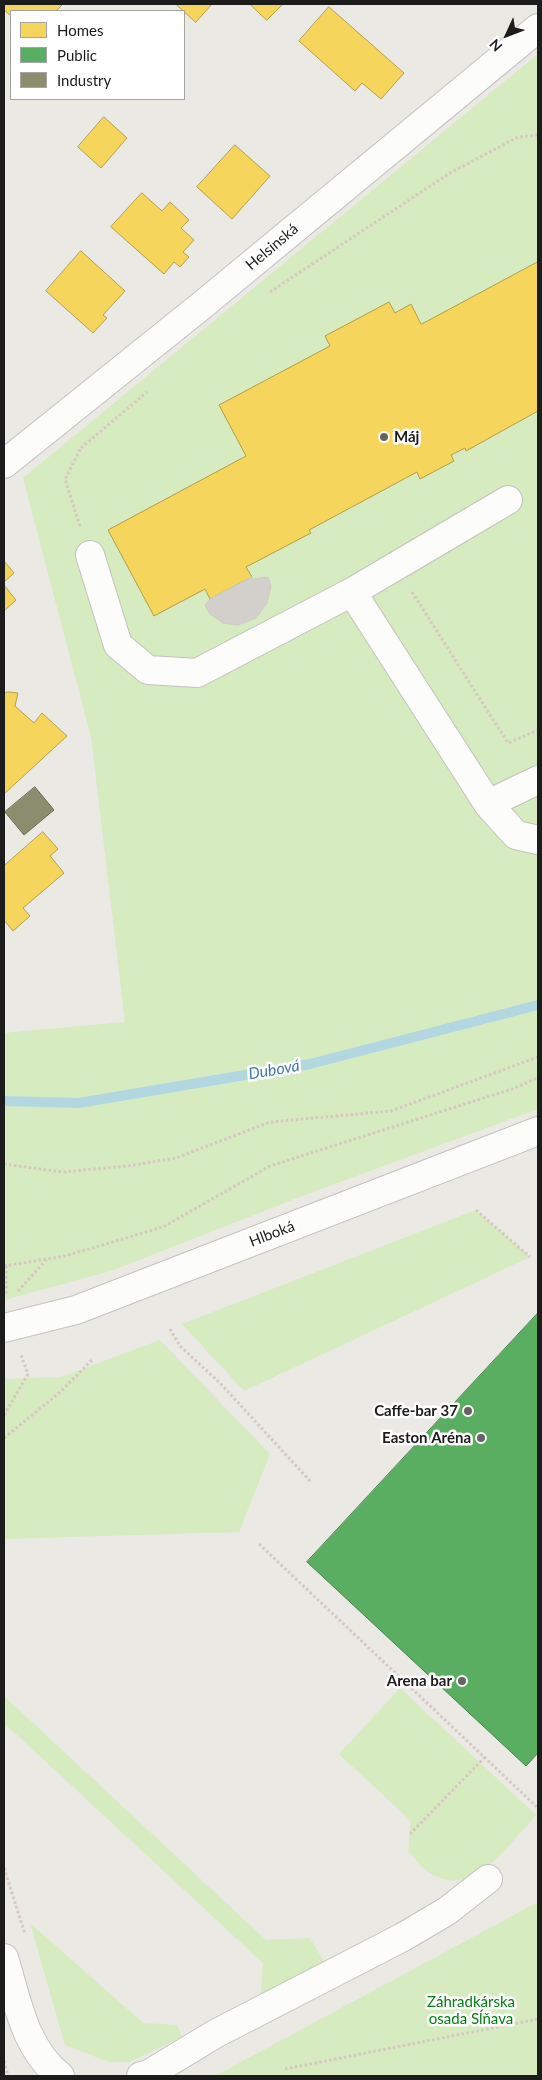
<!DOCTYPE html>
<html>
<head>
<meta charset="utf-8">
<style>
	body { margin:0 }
	#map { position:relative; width:542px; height:2080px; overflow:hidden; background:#eae9e4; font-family:Lato,sans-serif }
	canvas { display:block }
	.frame { position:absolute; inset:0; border:5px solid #1c1c1c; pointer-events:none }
	.legend { position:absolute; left:10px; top:10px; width:175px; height:90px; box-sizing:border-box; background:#fff; border:1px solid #a4a4a4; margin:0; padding:6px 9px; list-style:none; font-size:15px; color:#1c1c1c }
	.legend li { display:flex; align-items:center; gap:10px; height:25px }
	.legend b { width:25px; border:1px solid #a4a4a4 }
	.north { position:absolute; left:482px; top:10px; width:50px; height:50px; -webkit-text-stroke:4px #fff; paint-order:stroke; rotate:227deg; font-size:14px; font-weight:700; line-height:20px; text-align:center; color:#1c1c1c }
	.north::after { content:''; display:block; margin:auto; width:18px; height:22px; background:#1c1c1c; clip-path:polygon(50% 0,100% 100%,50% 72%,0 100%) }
</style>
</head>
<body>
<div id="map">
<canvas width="542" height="2080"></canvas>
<div class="frame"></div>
<ul class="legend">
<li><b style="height:14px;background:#f6d55c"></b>Homes</li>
<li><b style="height:14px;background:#5aae61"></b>Public</li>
<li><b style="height:14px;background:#8c8c6e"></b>Industry</li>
</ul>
<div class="north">N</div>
</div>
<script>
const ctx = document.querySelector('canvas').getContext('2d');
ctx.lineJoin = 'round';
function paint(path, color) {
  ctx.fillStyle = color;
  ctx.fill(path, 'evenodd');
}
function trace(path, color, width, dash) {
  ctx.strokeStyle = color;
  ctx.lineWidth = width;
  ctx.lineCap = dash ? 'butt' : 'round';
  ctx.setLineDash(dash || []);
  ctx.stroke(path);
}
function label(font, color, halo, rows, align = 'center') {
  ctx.font = font + ' Lato,sans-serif';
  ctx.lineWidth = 5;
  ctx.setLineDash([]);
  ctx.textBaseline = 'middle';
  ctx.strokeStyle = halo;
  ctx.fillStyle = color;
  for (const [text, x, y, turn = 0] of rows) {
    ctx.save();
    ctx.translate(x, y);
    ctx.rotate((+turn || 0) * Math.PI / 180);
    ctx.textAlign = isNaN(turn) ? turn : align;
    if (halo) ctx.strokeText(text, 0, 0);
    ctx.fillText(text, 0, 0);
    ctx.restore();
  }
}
const grass = new Path2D(`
	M538,54V1109L305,1195L111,1271L4,1300V1033L125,1022L91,737L23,478Z
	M476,1210L530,1257L244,1391L182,1324Z
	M160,1340L270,1454L239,1532L4,1539V1379L61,1377Z
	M400,1688L536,1815C510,1843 470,1905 426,1870C419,1865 414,1857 408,1851L411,1821L339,1754Z
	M4,1696L266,1940L310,1938L327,1967L261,1995L263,1963L4,1723Z
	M538,1902V2076H215Z
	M30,1923L143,2023L177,2025L182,2037L130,2062H109L65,2045Z`);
const homes = new Path2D(`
	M4,4H63L56,11H11V16L4,10Z
	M176,4H212L196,22Z
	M250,4H283L267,20Z
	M329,7L404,73L381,99L362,83L355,91L299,41Z
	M104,117L127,138L101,168L78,147Z
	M235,145L270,176L232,219L197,187Z
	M142,193L162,211L170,202L189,220L181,228L194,240L183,252L189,257L180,267L174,262L164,274L111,227Z
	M81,251L125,291L103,315L107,318L93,333L46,291Z
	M538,262V411L466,451L465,448L451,455L454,461L420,479L417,472L309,530L311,533L246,567L252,577L210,599L205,589L154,616L108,530L246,456L219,405L330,346L325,336L389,302L395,313L411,304L421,324Z
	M4,561L14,573L4,582Z
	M4,585L16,600L4,611Z
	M9,692L18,693L15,706L34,723L42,713L67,736L4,794V693Z
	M43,832L58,849L50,856L64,873L23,908L30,916L13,931L4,920V866Z`);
const public = new Path2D(`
	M538,1313V1753L526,1766L307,1562Z`);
const industry = new Path2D(`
	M35,787L54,810L24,835L5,812Z`);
const stream = new Path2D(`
	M4,1101L79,1103L310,1064L538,1005`);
const building = new Path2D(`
	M252,577L253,579L268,577L271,586L267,603L256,618L238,625L223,623L210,614L205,605L210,599Z`);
const path = new Path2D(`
	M270,292L450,173L518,137L538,135
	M81,448L147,392
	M80,526L65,479L81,448
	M412,592L508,743L538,730
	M4,1164L62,1172L128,1166L176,1158L270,1122L391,1111L538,1057
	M476,1210L530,1257
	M4,1266L65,1256L163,1227L270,1166L512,1089L538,1078
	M6,1266V1295
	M18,1291L47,1259
	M170,1329L180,1346L220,1383L311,1482
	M4,1415L28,1374L21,1355
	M4,1438L59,1393L93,1359
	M259,1544L538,1808
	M410,1834L485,1757
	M4,1868L25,1934
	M4,2061L8,2076
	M285,2069L538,2019`);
const minor = new Path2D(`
	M4,464L201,306L538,28
	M90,555L118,645L148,670L197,673L352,592L508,500
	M352,592L488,804L538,780
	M488,804L516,835L538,840
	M4,1328L76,1310L538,1131
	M4,1958C17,1999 24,2048 60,2076
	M141,2076L149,2074L215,2034L403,1937L447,1911L488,1879`);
const markers = [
	[384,437,5,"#646462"],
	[468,1411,5,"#646462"],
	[481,1438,5,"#646462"],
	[462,1681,5,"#646462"]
];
const streetNames = [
	["Helsinská",272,247,-40],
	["Hlboká",272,1234,-21]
];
const poiNames = [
	["Máj",394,437,"left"],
	["Caffe-bar 37",458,1411],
	["Easton Aréna",471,1438],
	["Arena bar",452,1681]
];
const parkNames = [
	["Záhradkárska",471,2002],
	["osada Sĺňava",471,2019]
];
const waterNames = [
	["Dubová",274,1070,-10]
];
paint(grass, '#d6ebbf');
paint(homes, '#f6d55c');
trace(homes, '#b59e49', 1);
paint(public, '#5aae61');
trace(public, '#47824c', 1);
paint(industry, '#8c8c6e');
trace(industry, '#6a6a55', 1);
trace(stream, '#b3d7e1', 10);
paint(building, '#d3d0cc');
trace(building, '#cecac5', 1);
trace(minor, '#c3c2c0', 30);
trace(path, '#d6c7c3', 3, [2.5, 2.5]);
trace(minor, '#fcfcfb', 28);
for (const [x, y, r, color] of markers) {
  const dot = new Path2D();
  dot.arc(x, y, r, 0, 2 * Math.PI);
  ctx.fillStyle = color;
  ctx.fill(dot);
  trace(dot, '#fff', 2);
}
label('15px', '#1c1c1c', '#fff', streetNames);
label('bold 15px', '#1c1c1c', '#fff', poiNames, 'right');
label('15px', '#038010', '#fff', parkNames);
label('italic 16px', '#4277b2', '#fff', waterNames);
</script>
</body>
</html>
